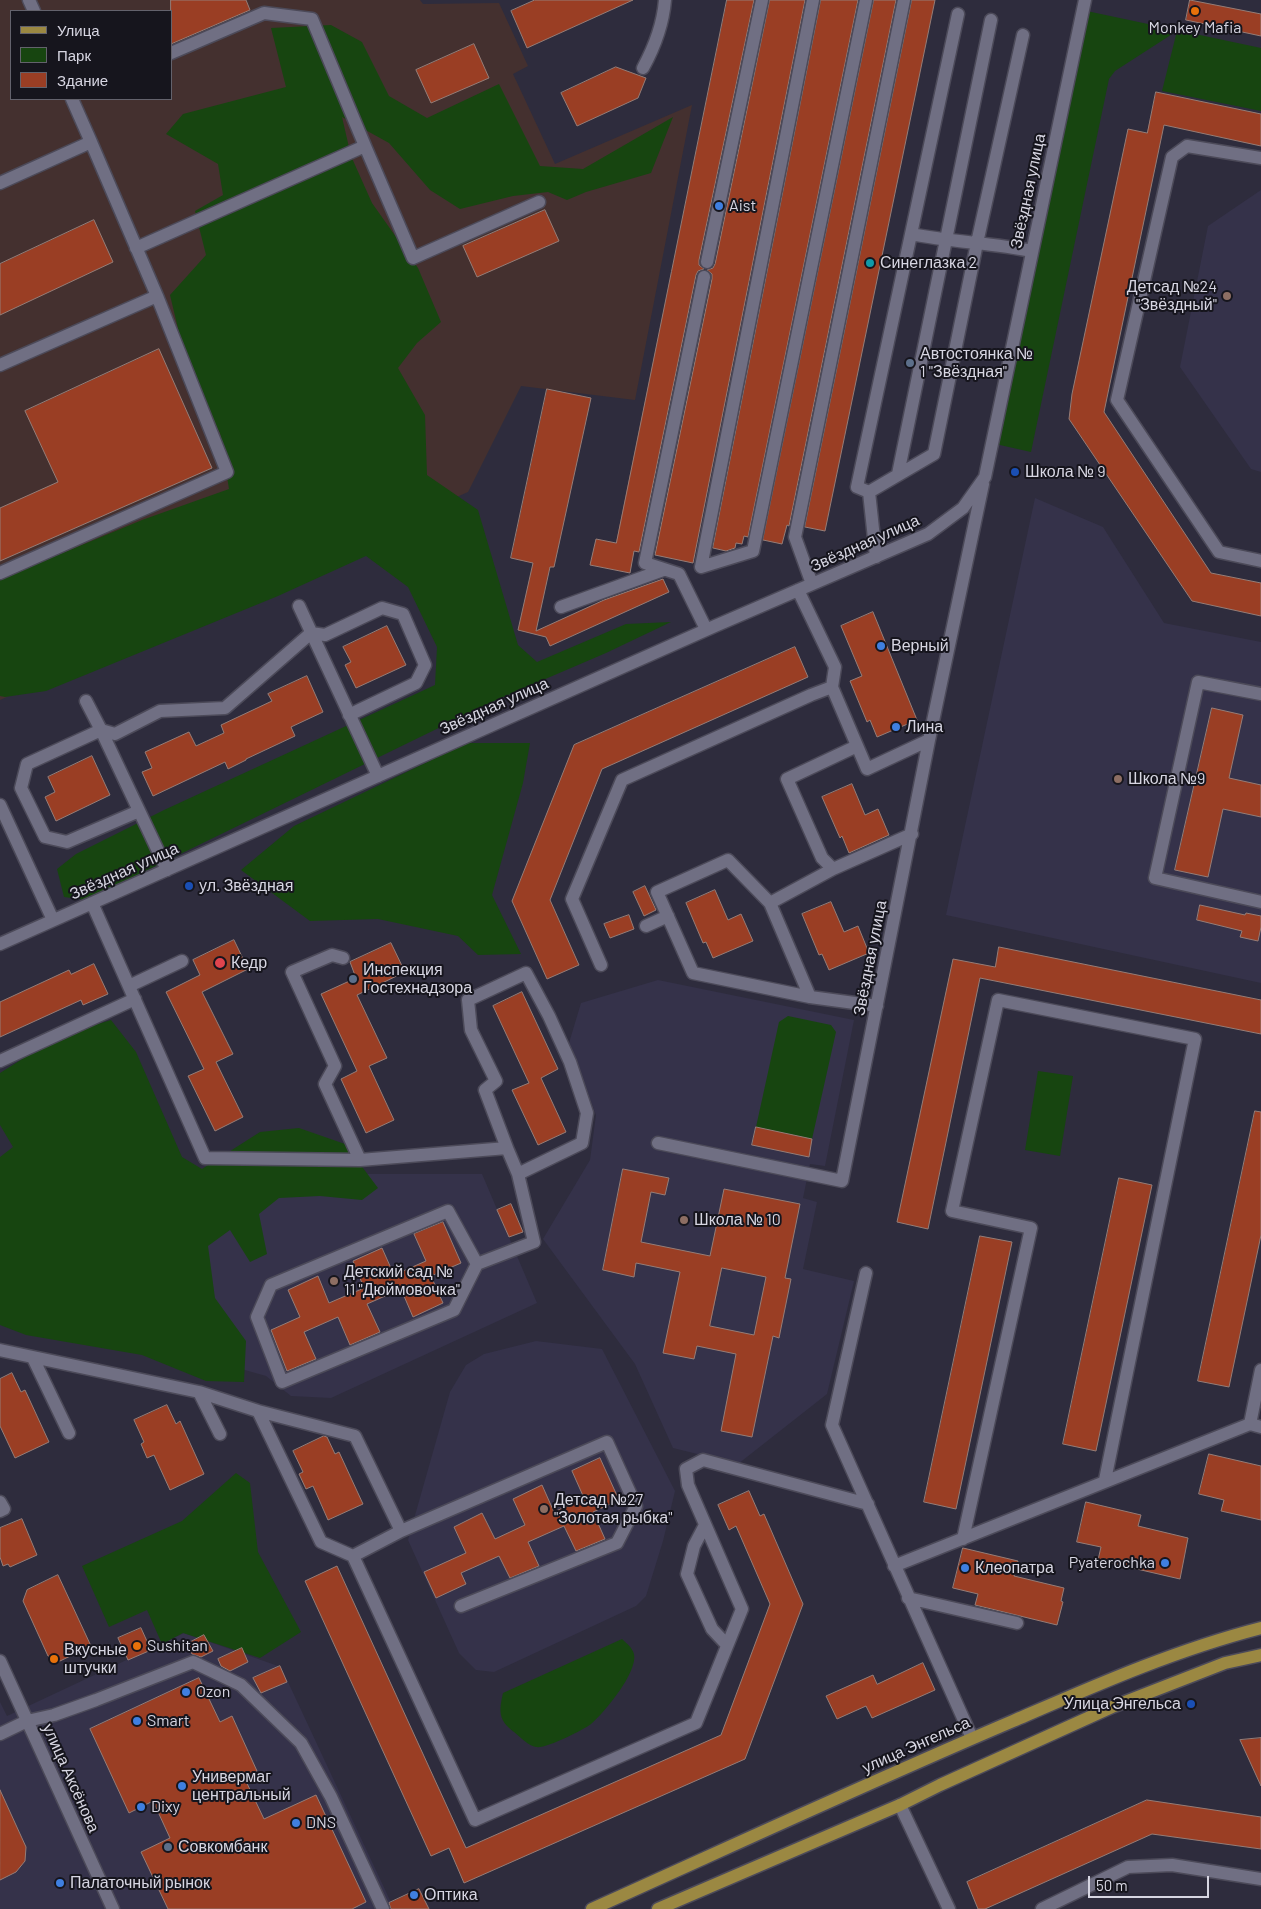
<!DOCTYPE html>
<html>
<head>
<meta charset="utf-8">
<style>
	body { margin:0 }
	#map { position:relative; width:1261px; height:1909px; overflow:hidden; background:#2e2c3d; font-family:Barlow,sans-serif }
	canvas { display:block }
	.legend { position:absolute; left:10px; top:10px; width:162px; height:90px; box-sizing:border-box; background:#16151d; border:1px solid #63626c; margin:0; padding:6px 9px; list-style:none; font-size:15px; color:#d7d6e2 }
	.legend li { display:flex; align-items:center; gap:10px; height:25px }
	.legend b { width:25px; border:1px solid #63626c }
	.scale { position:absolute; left:1088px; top:1876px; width:121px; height:22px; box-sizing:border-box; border:2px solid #d7d6e2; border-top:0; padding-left:6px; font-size:15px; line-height:18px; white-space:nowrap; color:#d7d6e2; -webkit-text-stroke:4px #16151d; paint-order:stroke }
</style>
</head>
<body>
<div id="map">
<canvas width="1261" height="1909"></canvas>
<ul class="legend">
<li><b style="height:6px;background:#9b8842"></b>Улица</li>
<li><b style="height:14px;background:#174510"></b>Парк</li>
<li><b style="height:14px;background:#9a3e24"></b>Здание</li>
</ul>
<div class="scale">50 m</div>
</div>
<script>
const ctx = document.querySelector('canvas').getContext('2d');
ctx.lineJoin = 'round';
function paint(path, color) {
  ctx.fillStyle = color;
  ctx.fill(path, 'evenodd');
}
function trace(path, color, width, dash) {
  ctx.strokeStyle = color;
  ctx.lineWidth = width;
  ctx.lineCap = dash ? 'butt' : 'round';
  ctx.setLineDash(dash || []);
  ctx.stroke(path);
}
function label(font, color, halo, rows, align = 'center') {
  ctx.font = font + ' Barlow,sans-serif';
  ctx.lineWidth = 4;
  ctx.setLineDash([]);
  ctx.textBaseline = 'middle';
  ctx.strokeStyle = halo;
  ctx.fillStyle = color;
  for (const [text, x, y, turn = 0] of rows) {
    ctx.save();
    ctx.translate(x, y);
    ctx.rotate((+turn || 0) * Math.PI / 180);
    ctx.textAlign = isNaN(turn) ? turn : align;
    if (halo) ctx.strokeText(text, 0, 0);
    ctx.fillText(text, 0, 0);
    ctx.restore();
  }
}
const built = new Path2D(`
	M1261,190V472L1251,469L1180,367L1208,226Z
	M1035,498L1103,527L1164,623L1261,642V983L946,915Z
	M658,980L854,1020L825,1166L810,1164L803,1198L817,1202L803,1269L854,1281L827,1394L738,1464L673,1448L635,1364L543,1239L590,1160L596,1115L569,1043L581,1003Z
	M222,1174H482L537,1303L331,1398L291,1396L266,1376L192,1355L125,1223Z
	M536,1341L602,1349L675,1491L663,1541L646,1596L636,1606L494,1672L476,1670L459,1653L408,1540L450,1392L466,1365L484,1354Z
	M184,1633L281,1667L394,1909H0V1702L7,1716Z`);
const industrial = new Path2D(`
	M0,0H420L423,4L499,3L528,66L513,74L555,164L692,105L635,400L521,386L468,492L0,700ZM11,11H171V99H11Z`);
const green = new Path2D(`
	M1082,10L1261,48V111L1162,91L1177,31L1115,71L1109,79L1031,452L991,443Z
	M331,25L362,42L389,96L427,118L499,84L540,166L583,169L673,117L651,173L586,192L567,200L548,192L513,196L460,209L430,190L389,143L342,117L351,156L372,203L418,268L441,322L417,343L398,368L425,415L427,475L478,510L518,645L537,662L626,624L671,622L606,653L494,701L86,900L64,897L57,869L76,854L164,810L435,685L437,647L408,587L366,556L278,596L46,691L5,697L0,696V579L142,520L229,489L220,433L191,383L170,295L206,255L195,211L223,195L218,164L166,134L183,114L286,87L271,28Z
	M467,743H530L523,783L492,895L521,954L478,955L458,936L378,919L310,921L241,870L294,826Z
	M788,1016L831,1025L836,1032L812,1139L756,1127L779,1022Z
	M111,1020L136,1052L182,1157L202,1169L260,1132L299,1128L345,1144L378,1188L362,1200L320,1196L279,1198L259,1214L267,1254L250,1262L230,1230L208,1246L215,1298L246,1341L244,1382L206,1381L142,1355L26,1335L0,1325V1157L13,1147L0,1125V1073L59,1036Z
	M1038,1071L1073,1076L1060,1156L1025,1150Z
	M236,1473L250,1483L258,1552L301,1632L260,1658L183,1633L162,1644L147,1610L109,1627L82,1566L182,1521Z
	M622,1639C627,1644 632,1647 634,1654C638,1672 605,1712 591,1724C583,1730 546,1749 536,1747C529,1746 520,1737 514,1732C498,1720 499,1711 503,1693Z`);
const building = new Path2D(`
	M171,0H246L250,10L171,44Z
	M535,0H633L527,48L511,11Z
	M727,0H754L699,260V265L704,269L698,271L696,275L639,552L634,551L630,573L590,565L596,539L616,543Z
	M770,0H805L693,563L655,555L712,279V274L707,270L713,268L715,264Z
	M821,0H858L748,537L744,536L742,544L736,543L735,548L726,551L713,548Z
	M874,0H896L789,526L787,525L782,544L763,540Z
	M912,0H935L825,531L805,527Z
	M1190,0L1261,14V36L1186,20Z
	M474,44L489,78L431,103L416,70Z
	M616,67L646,78L638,98L577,126L561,93Z
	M1156,92L1261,114V146L1164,125L1104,412L1211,573L1261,583V616L1192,601L1069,419L1072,394L1128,129L1147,133Z
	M545,210L559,241L477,277L463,246Z
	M94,220L113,262L0,315V264Z
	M159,349L212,468L0,561V508L58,482L25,411Z
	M547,389L591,398L554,567H550L536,631L604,600L663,579L669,592L550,646L546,637L518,630L533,563L511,558Z
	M873,612L917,720L877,737L870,720L867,722L850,681L862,676L841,626Z
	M387,626L406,665L356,688L345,665L351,662L343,647Z
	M795,647L808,677L602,769L550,900L579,965L547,979L512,901L574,745Z
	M307,676L323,712L291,727L295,736L246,759V760L228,769L225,762L153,796L142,772L152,768L145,752L189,732L196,746L224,733L221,725L272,701L268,694Z
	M1212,708L1243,715L1229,778L1261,785V817L1223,809L1208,877L1175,870Z
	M92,756L110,795L56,821L45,797L55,792L48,777Z
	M852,784L865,815L878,809L889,835L849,853L842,836L840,838L822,797Z
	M645,886L656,910L644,916L633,892Z
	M715,890L728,920L741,914L753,941L713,958L706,942L703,943L686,903Z
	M831,902L844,932L858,926L869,953L829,970L822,954L819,955L802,914Z
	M1200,905L1245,915L1246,913L1261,916V927L1258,941L1240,937L1242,931L1197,920Z
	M629,915L634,929L610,938L604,924Z
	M234,940L248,969L202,992L233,1054L216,1062L243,1117L215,1131L188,1076L204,1069L166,992L200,975L193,960Z
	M391,943L405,972L357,995L387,1058L369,1066L394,1120L366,1133L341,1079L357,1071L321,994L356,978L350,962Z
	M999,947L1261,1000V1034L980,978L928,1229L897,1222L953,959L995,967Z
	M94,964L108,994L83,1005L81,1000L0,1037V1002L69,970L71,974Z
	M522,992L558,1069L541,1078L566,1132L538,1145L512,1090L529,1083L493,1006Z
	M1255,1111L1261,1112V1235L1229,1387L1198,1381Z
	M756,1127L812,1139L809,1157L752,1145Z
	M623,1169L669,1178L665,1195L651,1192L641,1242L710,1256L724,1189L800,1204L785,1278L791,1279L779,1338L773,1336L752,1437L721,1431L736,1354L697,1346L694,1359L663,1353L680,1272L636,1263L634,1277L603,1270ZM722,1268L766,1277L754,1335L710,1326Z
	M1119,1178L1152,1185L1096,1451L1063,1444Z
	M511,1204L523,1232L509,1237L497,1210Z
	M443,1222L461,1263L431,1276L443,1303L413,1317L401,1289L367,1304L380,1332L350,1345L338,1317L304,1332L316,1359L287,1371L271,1330L300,1317L288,1290L318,1276L329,1303L364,1288L353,1261L382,1248L394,1275L426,1261L414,1234Z
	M980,1236L1012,1242L956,1509L924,1502Z
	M12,1373L21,1392L25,1390L49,1442L15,1458L0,1426V1379Z
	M167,1405L176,1424L180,1421L204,1474L170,1490L154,1455L147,1458L141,1444L144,1442L134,1420Z
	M324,1436L327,1437L335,1454L339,1452L363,1504L328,1520L313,1486L306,1489L299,1474L303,1472L293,1451Z
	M1209,1454L1261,1466V1520L1221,1511L1224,1500L1199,1494Z
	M600,1458L619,1500L593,1512L605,1539L576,1551L564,1526L528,1542L539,1566L510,1578L499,1556L461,1573L466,1584L436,1598L424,1572L466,1553L454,1527L482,1513L495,1539L525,1525L513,1499L542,1485L554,1512L584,1498L572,1471Z
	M749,1491L760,1516L764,1514L803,1604L745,1759L464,1883L449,1848L431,1856L305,1581L337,1566L466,1848L721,1735L770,1604L736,1526L729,1530L718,1505Z
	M1086,1502L1141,1515L1138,1526L1188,1538L1180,1579L1098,1560L1101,1547L1077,1542Z
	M22,1519L37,1555L10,1567L8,1564L3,1566L0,1557V1528Z
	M963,1548L1018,1561L1014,1576L1064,1588L1061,1601L1063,1602L1057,1625L975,1605L978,1594L953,1588Z
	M58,1575L91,1646L60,1661L48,1656L23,1601L27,1590Z
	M141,1628L151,1650L128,1660L118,1638Z
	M204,1635L213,1651L201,1657L192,1654L187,1644Z
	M242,1648L248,1662L230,1671L221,1666L218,1659Z
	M923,1663L935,1690L872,1718L866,1706L837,1719L826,1696L873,1675L877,1684Z
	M280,1666L287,1682L261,1693L253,1678Z
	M199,1678L220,1722L232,1716L257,1771L244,1777L264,1819L316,1795L366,1902L352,1909H168L141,1852L170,1838L153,1801L129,1813L90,1729Z
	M1261,1738V1786L1240,1740Z
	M0,1790L26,1847L25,1861L16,1872L0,1880Z
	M1147,1800L1261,1817V1849L1152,1834L985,1909H978L967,1882Z
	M419,1889L429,1909H391L389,1903Z`);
const minor = new Path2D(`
	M29,0L34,11
	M813,0L701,567L753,551L866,0
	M643,68C655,46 663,25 665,0
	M365,146L413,258L539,202
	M1261,158L1187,146L1172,157L1117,400L1219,552L1261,561
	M0,183L91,142L72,99
	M911,234C951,242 992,243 1032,251
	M136,248L365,146L312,19L264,13L171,53
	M707,262L762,0
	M704,277L645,563L679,574L706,629
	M0,365L157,296
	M898,474L991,20
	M869,492L934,454L977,243L1023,35
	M876,557L869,492L857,487L958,14
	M0,573L227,472L157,296L91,142
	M812,584L795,537L904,0
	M798,590L835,667L832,687L867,769L929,740
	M299,606L378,776
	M561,607L663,570
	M1261,694L1198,682L1155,878L1261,902
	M86,701L101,730L27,764L21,788L45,837L67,842L139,811
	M857,746L787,779L822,858L833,869L912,834
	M0,805L53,920
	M833,869L770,903L728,860L657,892L693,973L810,997L877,1006
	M167,870L101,730L115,734L160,711L225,708L311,633L325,635L382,608L403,614L425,665L416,683L349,715
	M92,903L205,1158L360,1160L507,1148L518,1174L534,1242L477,1264L454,1310L282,1382L257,1317L271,1285L448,1211L477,1264
	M770,903L810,997
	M646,926L668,916
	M0,944L715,626L928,534L963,508L985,477L1085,0
	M343,958L332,955L292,972L335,1066L325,1084L360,1160
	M601,965L572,899L622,780L811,695L832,687
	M129,986L182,961
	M0,1061L135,999
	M658,1143L842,1181L929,740L983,484
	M507,1148L485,1090L496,1081L471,1030L468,1000L526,973L549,1016L570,1062L587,1113L582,1143L518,1174
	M866,1273L832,1425L972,1738
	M0,1350L199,1392L258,1411L355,1436L401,1531L353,1556L475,1820L696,1723L742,1609L688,1485L686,1469L703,1460L868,1504
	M33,1358L69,1433
	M199,1392L220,1434
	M258,1411L321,1542L353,1556
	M1250,1424L1261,1370
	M0,1502L4,1509L0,1511
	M705,1525L694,1546L687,1574L712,1629L727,1645
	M401,1531L607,1442L636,1506L617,1543L461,1606
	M963,1539L1031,1228L952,1211L998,1000L1195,1039L1105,1480
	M894,1566L1250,1424L1261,1427
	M908,1598L1017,1623
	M0,1661L113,1909
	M0,1734L27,1721L54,1715L96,1700L193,1662L241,1685L301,1743L331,1797L383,1909
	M900,1805L949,1909
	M1042,1909L1128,1867L1172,1865L1261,1879`);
const major = new Path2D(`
	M592,1909C732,1846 872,1781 1013,1721C1094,1686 1175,1650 1261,1628
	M658,1909L900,1805L940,1785L1112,1707L1225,1663L1261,1655`);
const markers = [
	[1195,11,5,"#e8710a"],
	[719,206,5,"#3f7fe0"],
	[870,263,5,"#0f9aa8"],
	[1227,296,5,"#8d6e63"],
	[910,363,5,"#5c6f8a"],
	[1015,472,5,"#1a4fb4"],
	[881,646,5,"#3f7fe0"],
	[896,727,5,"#3f7fe0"],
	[1118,779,5,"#8d6e63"],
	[189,886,5,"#1a4fb4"],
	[220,963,6,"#e0444e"],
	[353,979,5,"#5c6f8a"],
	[684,1220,5,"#8d6e63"],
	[334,1281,5,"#8d6e63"],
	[544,1509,5,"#8d6e63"],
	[1165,1563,5,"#3f7fe0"],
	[965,1568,5,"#3f7fe0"],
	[137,1646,5,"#e8710a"],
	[54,1659,5,"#e8710a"],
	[186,1692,5,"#3f7fe0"],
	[1191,1704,5,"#1a4fb4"],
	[137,1721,5,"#3f7fe0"],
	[182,1786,5,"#3f7fe0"],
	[141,1807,5,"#3f7fe0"],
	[296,1823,5,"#3f7fe0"],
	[168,1847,5,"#5c6f8a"],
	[60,1883,5,"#3f7fe0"],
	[414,1895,5,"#3f7fe0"]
];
const poiNames = [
	["Monkey Mafia",1195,28,"center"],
	["Aist",729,206],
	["Синеглазка 2",880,263],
	["Детсад №24",1217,287,"right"],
	["\"Звёздный\"",1217,305,"right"],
	["Автостоянка №",920,354],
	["1 \"Звёздная\"",920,372],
	["Школа № 9",1025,472],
	["Верный",891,646],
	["Лина",906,727],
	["Школа №9",1128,779],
	["ул. Звёздная",199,886],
	["Кедр",231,963],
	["Инспекция",363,970],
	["Гостехнадзора",363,988],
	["Школа № 10",694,1220],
	["Детский сад №",344,1272],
	["11 \"Дюймовочка\"",344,1290],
	["Детсад №27",554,1500],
	["\"Золотая рыбка\"",554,1518],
	["Pyaterochka",1155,1563,"right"],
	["Клеопатра",975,1568],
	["Sushitan",147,1646],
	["Вкусные",64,1650],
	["штучки",64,1668],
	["Ozon",196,1692],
	["Улица Энгельса",1181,1704,"right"],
	["Smart",147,1721],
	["Универмаг",192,1777],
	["центральный",192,1795],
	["Dixy",151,1807],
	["DNS",306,1823],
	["Совкомбанк",178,1847],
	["Палаточный рынок",70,1883],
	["Оптика",424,1895]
];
const streetNames = [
	["Звёздная улица",1028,191,-78],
	["Звёздная улица",865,543,-24],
	["Звёздная улица",494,706,-24],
	["Звёздная улица",124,871,-24],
	["Звёздная улица",870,958,-79],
	["улица Энгельса",916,1745,-24],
	["улица Аксёнова",71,1778,66]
];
paint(built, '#35324a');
paint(industrial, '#44302f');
paint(green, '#174510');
paint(building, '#9a3e24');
trace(building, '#957d77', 1);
trace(minor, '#4c4a59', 15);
trace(major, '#4c4a59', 15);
trace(minor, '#706f83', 12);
trace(major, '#9b8842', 12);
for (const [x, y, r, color] of markers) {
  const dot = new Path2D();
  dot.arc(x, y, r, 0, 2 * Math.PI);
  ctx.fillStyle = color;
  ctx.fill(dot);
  trace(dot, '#16151d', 2);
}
label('16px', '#d7d6e2', '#16151d', poiNames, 'left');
label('16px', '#d7d6e2', '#16151d', streetNames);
</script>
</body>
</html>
